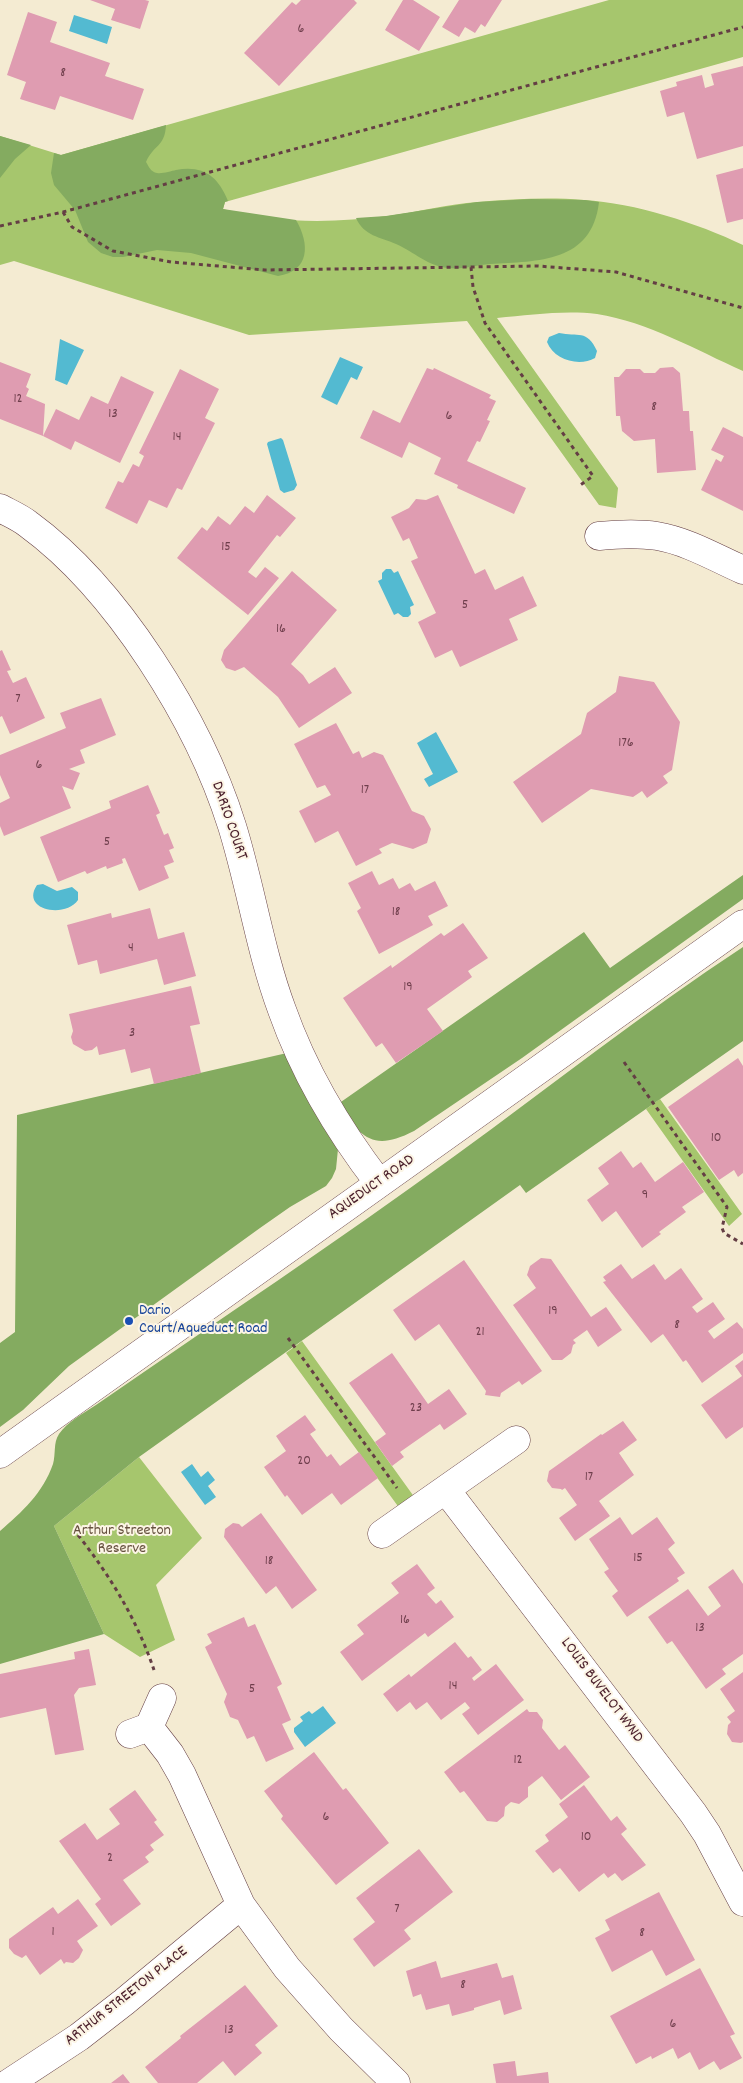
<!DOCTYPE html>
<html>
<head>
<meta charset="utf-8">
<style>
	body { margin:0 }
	canvas { display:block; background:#f4ebd2 }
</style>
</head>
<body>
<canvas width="743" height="2083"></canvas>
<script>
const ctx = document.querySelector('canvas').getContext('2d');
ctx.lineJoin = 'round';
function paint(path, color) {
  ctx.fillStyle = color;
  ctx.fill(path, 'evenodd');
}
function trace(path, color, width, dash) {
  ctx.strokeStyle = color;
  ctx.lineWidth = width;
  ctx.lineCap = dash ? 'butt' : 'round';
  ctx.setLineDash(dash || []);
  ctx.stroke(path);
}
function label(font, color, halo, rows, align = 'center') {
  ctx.font = font + ' Dekko,sans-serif';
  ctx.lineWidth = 4;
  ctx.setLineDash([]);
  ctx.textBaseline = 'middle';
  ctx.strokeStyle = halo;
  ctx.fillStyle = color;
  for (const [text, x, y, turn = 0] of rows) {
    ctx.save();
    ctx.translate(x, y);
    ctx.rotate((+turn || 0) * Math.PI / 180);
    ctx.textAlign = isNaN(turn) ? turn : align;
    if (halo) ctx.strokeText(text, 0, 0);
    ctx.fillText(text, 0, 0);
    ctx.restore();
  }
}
const green = new Path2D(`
	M609,0H743V57L225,202L223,209C276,224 334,223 388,216C418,212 448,204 478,202C513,199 549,197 584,200C635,203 697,223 743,245V371C696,350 648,322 597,314C564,310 530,315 497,318L618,488L616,508L599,505L467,321L249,335L14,261L0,265V136L61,155Z
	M660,1099L742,1214L729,1226L646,1109Z
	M302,1341L415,1498L400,1509L286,1353Z
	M139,1457L202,1538L156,1585L175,1640L140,1657L104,1634L54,1526Z`);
const forest = new Path2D(`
	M166,125C165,147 153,145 146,162C149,167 151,172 157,173C162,174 171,171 176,170C203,165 218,176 228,201L225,202L223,209L296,220C310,244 310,271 278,276L191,253L157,250L123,257H113L101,253L88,242L75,210L54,185L51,173L54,153L61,155Z
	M0,136L31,145L15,159L0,178Z
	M531,199L585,200L599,202C592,263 538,261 490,264C476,265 462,270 448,268C428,266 414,252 396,244C380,237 364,236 356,218L386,216L477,202Z
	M743,875V899L522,1058L414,1131C373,1152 361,1138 338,1104L584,932L610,968Z
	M743,947V1041L526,1193L520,1185L139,1457L54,1526L104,1634L0,1664V1531C22,1512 43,1493 53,1464C56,1454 53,1443 59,1434C67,1422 84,1413 96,1405C216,1322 338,1241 456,1155C551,1086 644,1012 743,947Z
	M287,1053L338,1149L336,1169L332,1178L326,1186L290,1207L260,1228L69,1366L23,1410L0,1427V1343L15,1332L17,1115Z`);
const water = new Path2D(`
	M74,15L112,27L107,44L69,31Z
	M559,333C578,337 587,329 597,351L595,358C579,367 554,360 547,342L549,337Z
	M60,339L84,350L67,385L55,380Z
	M340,357L363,367L357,380L351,377L337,405L321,397Z
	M281,438L283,440L297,485L294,490L284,493L280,490L267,444L268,442Z
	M386,569H391L394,573L398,571L414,605L410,607L411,614L408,617H403L398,613L394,615L378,581L382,579V573Z
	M436,732L458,772L429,787L424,779L433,774L417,743Z
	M43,884L57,891L72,887L78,892V900C65,919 20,910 37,885Z
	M192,1464L201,1477L208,1471L215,1480L208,1486L216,1497L205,1505L181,1472Z
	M323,1706L336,1723L305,1747L294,1732V1728L303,1721L300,1717L309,1711L312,1714Z`);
const building = new Path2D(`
	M90,0H145L149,1L140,29L111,20L115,9Z
	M301,0H354L357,3L279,86L244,53L292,2L296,5Z
	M403,0H413L440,17L419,51L385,30Z
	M459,0H502L485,27L481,24L475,33L465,27L459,37L442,27Z
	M28,12L57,22L50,42L110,63L105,76L144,89L133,120L60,96L55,110L20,99L26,82L7,75Z
	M743,66V146L697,159L684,112L667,117L660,91L677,86L676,82L702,75L705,88L714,85L711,74Z
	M743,168V219L727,223L716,175Z
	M0,362L31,374L26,387L29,389L26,396L45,404L43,436L0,419Z
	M673,367L680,373L683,411H689L690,431H693L696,470L657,473L655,439L634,441L622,431L620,416H616L614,377H619L626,369H640L644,373H655L660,368Z
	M427,368L433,370L434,368L491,395L489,398L496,401L487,420L490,421L480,442L477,441L467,461L526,488L514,514L457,488L458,485L434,474L441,458L409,442L402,458L360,438L373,410L400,423Z
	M180,369L219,389L205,418L215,423L182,490L177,488L167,508L149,500L137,524L105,508L118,481L123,483L133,464L139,467L144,456L139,453Z
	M121,376L154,392L120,463L75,441L71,450L43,436L56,409L79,420L91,396L108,404Z
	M723,427L743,437V511L701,490L716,459L721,462L724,456L711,450Z
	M267,495L296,518L280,537L277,535L248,572L256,578L265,567L279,578L248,615L177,558L202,527L207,531L218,516L230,525L245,506L254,513Z
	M438,495L475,574L485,569L495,590L523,576L537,606L509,619L518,640L460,667L452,650L435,658L418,622L436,613L411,561L418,558L409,538L403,541L391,517L409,508L416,499L426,500Z
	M292,571L337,610L291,664L303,675L309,684L335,667L352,693L299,728L278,697L244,667L235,671L226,668L221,660L224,650Z
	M2,650L11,670L7,671L13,683L26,677L45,718L10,734L2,716L0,717V651Z
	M619,676L654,682L680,722L672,770L663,776L668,783L647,798L642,791L633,797L591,789L542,823L513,782L581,734L587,713L616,692Z
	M101,698L116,735L80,750L85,763L69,769L80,773L73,790L62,786L71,808L4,836L0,826V803L10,798L0,775V755L66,728L60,713Z
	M336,723L353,754L359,751L362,758L374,752L383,755L412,811L424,816L431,829L427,843L413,849L392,843L379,849L382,853L356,866L338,831L315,843L299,811L331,795L325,785L317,788L294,744Z
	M148,785L160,813L156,815L164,835L168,833L174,848L169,850L174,862L164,866L169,878L139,891L125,858L122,859L123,863L107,869L106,866L87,874L85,871L58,882L40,837L111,808L109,801Z
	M372,871L379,885L393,878L399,889L410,883L415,891L435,881L448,906L428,916L433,925L379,954L357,911L361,908L348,883Z
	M150,908L158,939L184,932L196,976L164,985L157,959L100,974L97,960L78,965L67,925L111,913L112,918Z
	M463,923L488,958L468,971L472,977L427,1009L443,1031L396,1063L382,1043L376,1047L343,998L391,965L392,968L441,933L444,936Z
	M191,986L200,1024L190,1026L201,1073L154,1084L150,1068L131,1073L125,1049L99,1055L97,1046L92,1050L85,1051L73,1044L71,1037L73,1031L69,1014Z
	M738,1058L743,1066V1173L738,1177L734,1170L719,1180L668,1107Z
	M621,1151L633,1168L641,1162L655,1182L683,1162L704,1192L682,1207L686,1212L659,1232L661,1234L642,1248L616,1211L602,1222L587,1200L609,1184L598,1168Z
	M541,1258L551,1259L591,1317L606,1307L622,1330L598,1347L587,1330L573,1340L576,1343L573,1345L571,1353L562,1360H552L513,1305L536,1288L527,1275L530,1266Z
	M464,1260L542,1371L522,1385L519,1381L501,1393L500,1397L485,1395L486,1391L439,1324L415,1341L393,1310Z
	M621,1264L632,1279L654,1264L665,1280L681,1268L703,1299L692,1307L697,1313L713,1302L725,1319L708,1331L714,1339L737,1322L743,1329V1353L702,1383L686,1360L683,1362L663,1334L651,1343L603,1282L606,1281L603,1277Z
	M392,1353L428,1404L449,1389L467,1414L444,1430L440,1424L400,1452L404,1457L392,1466L375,1442L386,1434L349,1383Z
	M743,1360V1427L726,1439L701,1405L742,1376L735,1366Z
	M305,1415L316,1430L310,1434L327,1457L331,1454L340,1466L359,1452L378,1478L341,1505L332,1493L302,1515L287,1495L285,1497L264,1467L286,1451L276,1436Z
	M623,1421L637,1440L619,1453L634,1475L599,1501L610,1516L575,1541L559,1518L577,1505L565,1488L562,1490L561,1489L552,1488L547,1481L549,1471L601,1434L602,1435Z
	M261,1513L317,1590L292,1609L276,1586L266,1594L224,1537L225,1529L233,1523L239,1524L242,1527Z
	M620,1517L632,1535L657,1517L675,1543L668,1549L685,1573L677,1578L679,1581L627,1617L612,1596L618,1591L604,1572L609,1569L589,1539Z
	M417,1564L435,1588L427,1594L436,1604L441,1600L454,1617L428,1637L425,1633L362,1681L340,1652L364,1634L357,1625L399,1593L391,1583Z
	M733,1569L743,1584V1654L722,1669L726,1674L706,1689L672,1641L667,1644L648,1617L688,1589L708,1616L721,1606L708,1587Z
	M244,1617L248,1627L255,1624L282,1684L277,1687L291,1720L282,1724L294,1749L266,1762L254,1736L247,1739L238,1720L230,1717L224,1702L227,1694L205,1647L212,1643L207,1634Z
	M455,1642L468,1658L471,1656L482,1670L472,1678L474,1681L496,1664L524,1700L478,1735L462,1714L470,1708L465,1702L441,1720L427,1702L416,1710L410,1702L397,1712L383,1694L409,1674L411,1677Z
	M89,1649L96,1685L79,1688L74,1695L84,1750L55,1755L46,1708L0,1718V1674L75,1659L74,1652Z
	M743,1672V1742L741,1743L732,1742L727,1734L728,1725L731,1722L727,1717L735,1711L720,1689Z
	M527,1709L529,1712H537L543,1720L542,1728L559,1750L565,1745L590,1777L561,1800L542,1776L528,1787V1797L519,1804L511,1802L505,1807L504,1816L497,1822L487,1821L464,1791L460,1793L444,1772Z
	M314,1752L343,1790L346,1788L389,1843L336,1885L281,1819L283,1816L264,1791Z
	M584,1785L611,1821L617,1816L627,1829L621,1834L646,1865L622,1881L615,1873L608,1878L604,1873L579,1892L560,1868L553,1873L535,1851L549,1841L545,1835L568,1817L559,1804Z
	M135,1790L157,1820L154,1822L164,1835L150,1845L154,1850L145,1857L149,1862L123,1880L141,1904L111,1926L95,1904L101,1899L59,1841L85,1823L97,1840L120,1824L109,1809Z
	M419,1849L453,1892L404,1930L411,1939L374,1967L353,1939L375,1922L356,1898Z
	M659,1892L695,1960L666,1976L652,1950L612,1972L595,1938L610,1930L605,1920Z
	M78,1899L98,1926L77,1941L83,1950L79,1958L73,1963L66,1962L64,1964L61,1959L40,1975L26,1955L22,1958L14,1954L9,1948V1939L53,1907L58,1914Z
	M436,1961L441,1978L497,1963L502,1978L513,1975L522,2009L504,2015L500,2000L474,2008V2010L452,2016L449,2004L426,2010L421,1994L413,1997L406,1971Z
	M700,1968L735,2034L730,2036L742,2058L720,2070L714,2061L699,2070L690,2052L678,2059L673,2048L652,2059L651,2056L636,2064L610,2016Z
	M245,1985L278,2026L255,2045L262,2053L235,2076L223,2061L197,2083H158L145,2067L181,2038L180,2036Z
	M515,2061L517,2076L548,2072L549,2083H496L493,2064Z
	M123,2074L130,2083H111Z`);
const path = new Path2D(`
	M63,212L72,227L113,251L171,262L265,270L538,266L616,272L743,308
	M0,226L63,212L743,27
	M471,267L473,287L485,323L593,476L579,486
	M624,1062L727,1207L722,1228L724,1233L743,1244
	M288,1338L397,1488
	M78,1535C111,1577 137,1620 154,1670`);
const minor = new Path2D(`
	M0,508C9,513 19,517 28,524C117,589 199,721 232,826C251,887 260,951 282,1010C304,1072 339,1131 379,1183
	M599,536C619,534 637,533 657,536C687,541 716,558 743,570
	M446,1490L693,1813L707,1834L743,1902
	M382,1534L516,1440
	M149,1727L170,1754L182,1775L241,1905L287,1968L341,2029L396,2083
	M130,1734L149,1727L162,1698
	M9,2083L79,2037L124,2002L241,1905`);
const secondary = new Path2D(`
	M0,1454L743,924`);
const markers = [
	[129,1321,5,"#1a4fb4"]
];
const numberNames = [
	["6",301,30],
	["8",63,74],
	["12",18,400],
	["8",654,408],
	["13",113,415],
	["6",449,417],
	["14",177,438],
	["15",226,548],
	["5",465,606],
	["16",281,630],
	["7",18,700],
	["176",626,744],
	["6",39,766],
	["17",365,791],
	["5",107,843],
	["18",396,913],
	["4",131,949],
	["19",408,988],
	["3",132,1034],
	["10",716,1139],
	["9",645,1196],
	["19",553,1312],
	["8",677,1326],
	["21",480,1333],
	["23",416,1409],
	["20",304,1462],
	["17",589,1478],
	["15",638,1559],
	["18",269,1562],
	["16",405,1621],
	["13",700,1629],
	["14",453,1687],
	["5",252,1690],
	["12",518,1761],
	["6",326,1818],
	["10",586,1838],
	["2",110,1859],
	["7",397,1910],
	["1",53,1933],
	["8",642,1934],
	["8",463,1986],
	["6",673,2025],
	["13",229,2031]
];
const streetNames = [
	["DARIO COURT",228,821,71],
	["AQUEDUCT ROAD",372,1188,-35],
	["LOUIS BUVELOT WYND",601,1691,53],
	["ARTHUR STREETON PLACE",127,1997,-38]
];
const transitNames = [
	["Dario",139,1312],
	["Court/Aqueduct Road",139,1330]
];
const parkNames = [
	["Arthur Streeton",122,1532],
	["Reserve",122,1550]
];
paint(green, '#a6c66d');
paint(forest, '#84ab60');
paint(water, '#53bad1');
paint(building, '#df9cb1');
trace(minor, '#643e44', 29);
trace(secondary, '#643e44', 29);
trace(path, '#643e44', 3, [4, 4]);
trace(minor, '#fff', 28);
trace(secondary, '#fff', 28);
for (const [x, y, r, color] of markers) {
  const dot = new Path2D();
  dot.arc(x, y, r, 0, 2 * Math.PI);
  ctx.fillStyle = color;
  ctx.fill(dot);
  trace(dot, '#fcf5e5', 2);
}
label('14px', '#6f3e4c', null, numberNames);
label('16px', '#4a1f2b', '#fcf5e5', streetNames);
label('16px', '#164399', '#fcf5e5', transitNames, 'left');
label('16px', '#66513f', '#fcf5e5', parkNames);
</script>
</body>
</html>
